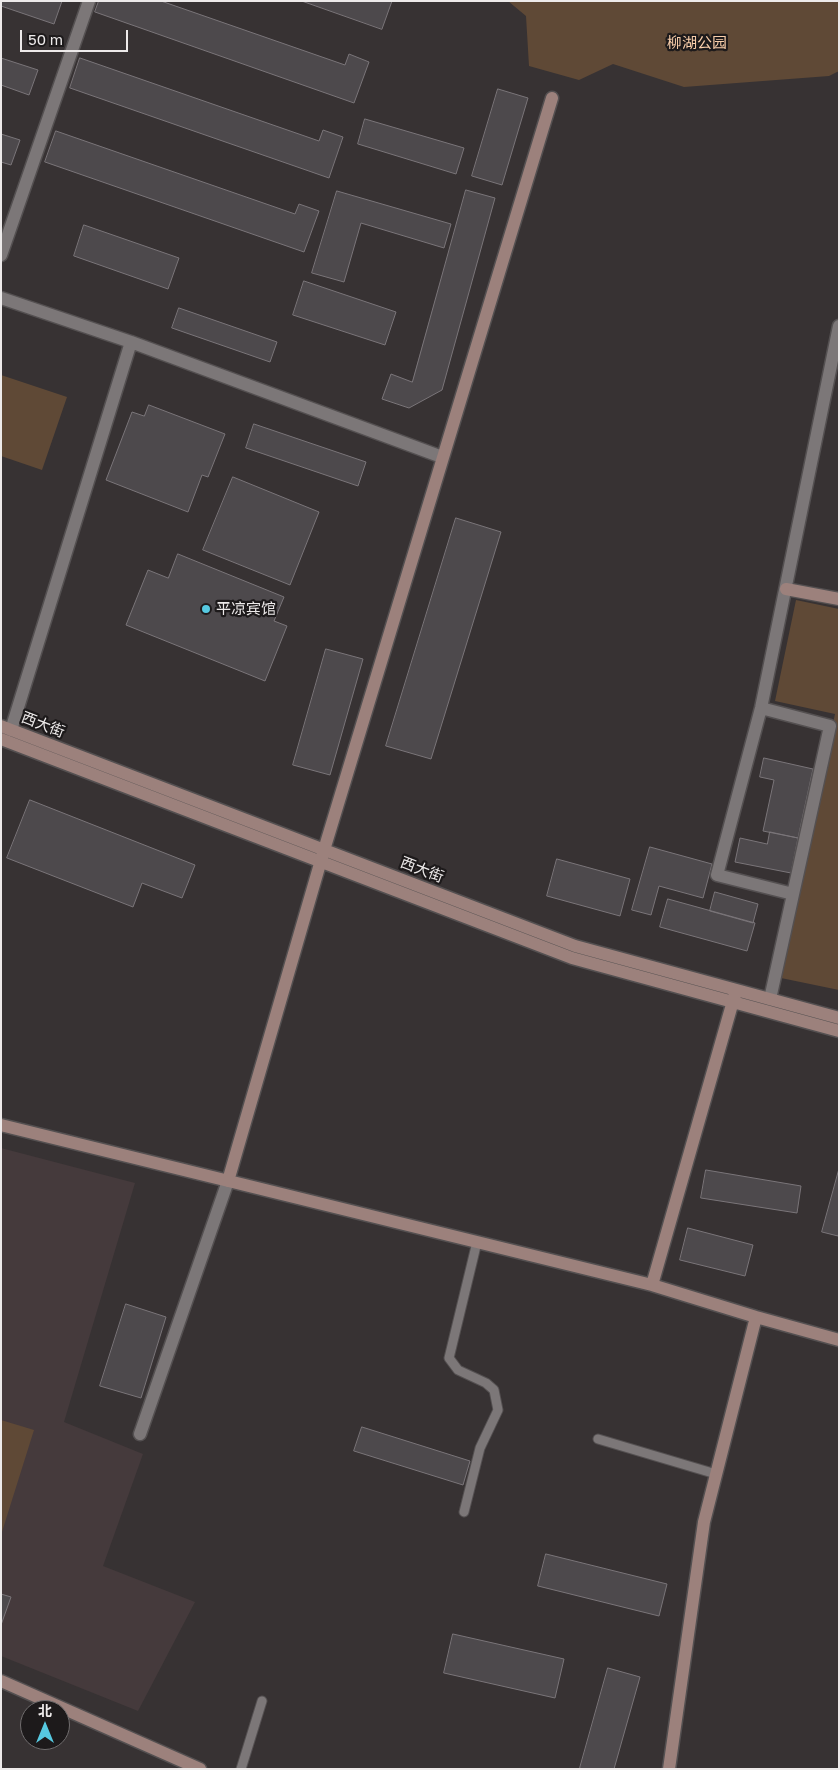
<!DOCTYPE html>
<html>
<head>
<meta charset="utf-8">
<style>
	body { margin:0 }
	#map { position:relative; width:840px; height:1770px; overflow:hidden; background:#373233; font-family:"Golos Text","Noto Sans SC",sans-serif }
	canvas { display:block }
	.frame { position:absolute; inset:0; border:2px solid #edeaea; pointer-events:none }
	.north { position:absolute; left:20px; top:1700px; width:50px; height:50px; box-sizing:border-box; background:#1d1a1b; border:1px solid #706d6e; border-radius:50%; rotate:0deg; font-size:14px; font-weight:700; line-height:20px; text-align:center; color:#edeaea }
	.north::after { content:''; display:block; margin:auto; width:18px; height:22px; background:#56c9e1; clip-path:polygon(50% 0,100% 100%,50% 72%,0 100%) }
	.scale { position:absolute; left:20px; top:30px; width:108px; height:22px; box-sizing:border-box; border:2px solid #edeaea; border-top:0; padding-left:6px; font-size:15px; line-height:18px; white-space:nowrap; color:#edeaea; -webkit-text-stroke:4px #1d1a1b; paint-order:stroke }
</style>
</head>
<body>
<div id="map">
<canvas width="840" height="1770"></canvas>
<div class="frame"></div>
<div class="north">北</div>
<div class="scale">50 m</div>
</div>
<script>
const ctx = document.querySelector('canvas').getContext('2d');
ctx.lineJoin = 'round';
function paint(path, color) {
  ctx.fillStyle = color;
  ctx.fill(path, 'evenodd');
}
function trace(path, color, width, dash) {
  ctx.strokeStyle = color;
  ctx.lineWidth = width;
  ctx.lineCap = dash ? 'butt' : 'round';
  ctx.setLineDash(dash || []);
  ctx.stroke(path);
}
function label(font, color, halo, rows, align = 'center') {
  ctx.font = font + ' "Golos Text","Noto Sans SC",sans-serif';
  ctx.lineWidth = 4.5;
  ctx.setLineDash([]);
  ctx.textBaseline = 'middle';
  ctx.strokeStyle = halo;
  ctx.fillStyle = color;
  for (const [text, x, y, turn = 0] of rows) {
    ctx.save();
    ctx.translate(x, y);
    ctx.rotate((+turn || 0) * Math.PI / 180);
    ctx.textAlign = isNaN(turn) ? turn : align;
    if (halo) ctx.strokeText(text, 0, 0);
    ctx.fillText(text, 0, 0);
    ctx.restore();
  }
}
const built = new Path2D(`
	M1,1148L135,1183L64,1422L143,1454L103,1566L195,1602L138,1711L1,1656Z`);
const green = new Path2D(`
	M508,1H839V71L829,76L684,87L613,64L579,80L529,66L526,16Z
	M1,375L67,397L42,470L1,456Z
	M796,600L839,609V990L781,978L835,714L775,701Z
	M1,1420L34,1430L1,1535Z`);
const building = new Path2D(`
	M1,1H62L54,24L1,6Z
	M99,1H161L345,65L349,54L369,62L354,103L95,12Z
	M302,1H392L382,29Z
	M1,58L38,70L29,95L1,85Z
	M80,58L319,141L323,130L343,137L329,178L70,88Z
	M498,89L528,98L502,185L472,176Z
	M365,119L464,148L456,174L358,144Z
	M56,131L295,214L299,204L319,211L304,252L45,162Z
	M1,134L20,140L11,165L1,162Z
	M466,190L495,198L442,390L409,408L382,399L391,374L412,382Z
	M337,191L451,224L444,248L361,223L344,282L312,273Z
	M84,225L179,258L168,289L74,256Z
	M304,281L396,312L385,345L293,315Z
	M179,308L277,342L270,362L172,328Z
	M149,405L225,434L208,477L202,475L188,512L106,480L132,412L144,416Z
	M254,424L366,462L358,486L246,448Z
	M233,477L319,512L290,585L203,550Z
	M456,518L501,532L431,759L386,746Z
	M178,554L284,597L274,621L287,626L265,681L126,625L148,570L168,578Z
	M326,649L363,659L330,775L293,765Z
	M764,758L813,769L798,838L763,831L774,780L760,777Z
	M30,800L195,865L182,898L142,883L133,907L7,858Z
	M770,832L798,838L791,873L735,862L740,838L767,844Z
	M650,847L712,864L703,898L659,886L651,915L632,910Z
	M557,859L630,879L620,916L547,896Z
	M715,892L758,904L753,923L710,911Z
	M668,899L755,923L747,951L660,927Z
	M839,1169V1232L838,1236L822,1232Z
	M706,1170L801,1186L797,1213L701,1198Z
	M688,1228L753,1245L745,1276L680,1260Z
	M126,1304L166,1317L141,1398L100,1386Z
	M362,1427L470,1461L463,1485L354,1451Z
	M546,1554L667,1584L659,1616L538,1586Z
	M1,1594L11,1597L1,1625Z
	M453,1634L564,1659L555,1698L444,1673Z
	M608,1668L640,1677L614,1769H582L580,1768Z`);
const lane = new Path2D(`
	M598,1439L716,1474
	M464,1512L480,1448L498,1410L494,1390L486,1383L458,1370L449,1358L477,1242
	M241,1769L262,1701`);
const street = new Path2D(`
	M1,255L89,1
	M1,298L131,342L442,457
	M761,708L830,726L770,999
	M11,730L131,342
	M793,894L717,875L761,708L839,326
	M140,1434L228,1181`);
const secondary = new Path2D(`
	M786,589L839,599
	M1,726L575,946L839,1018
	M1,739L572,958L839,1031
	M1,1125L652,1285L756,1317L839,1340
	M228,1181L324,850L552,98
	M652,1285L735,994
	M1,1681L200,1769
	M669,1769L704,1522L756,1317`);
const markers = [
	[206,609,5,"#56c9e1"]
];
const parkNames = [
	["柳湖公园",697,43]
];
const poiNames = [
	["平凉宾馆",216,609]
];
const streetNames = [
	["西大街",43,725,21],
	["西大街",422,870,21]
];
paint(built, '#453a3c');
paint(green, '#5f4936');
paint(building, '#4d494c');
trace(building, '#7a7579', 1);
trace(lane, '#545051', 11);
trace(street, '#545051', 15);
trace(secondary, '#545051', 15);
trace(lane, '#7c7778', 9);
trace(street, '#7c7778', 12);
trace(secondary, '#9c817c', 12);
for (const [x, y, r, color] of markers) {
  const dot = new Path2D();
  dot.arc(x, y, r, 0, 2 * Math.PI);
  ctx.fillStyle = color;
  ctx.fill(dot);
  trace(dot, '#1d1a1b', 2);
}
label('15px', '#facfab', '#1d1a1b', parkNames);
label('15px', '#edeaea', '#1d1a1b', poiNames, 'left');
label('15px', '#edeaea', '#1d1a1b', streetNames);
</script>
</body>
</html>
